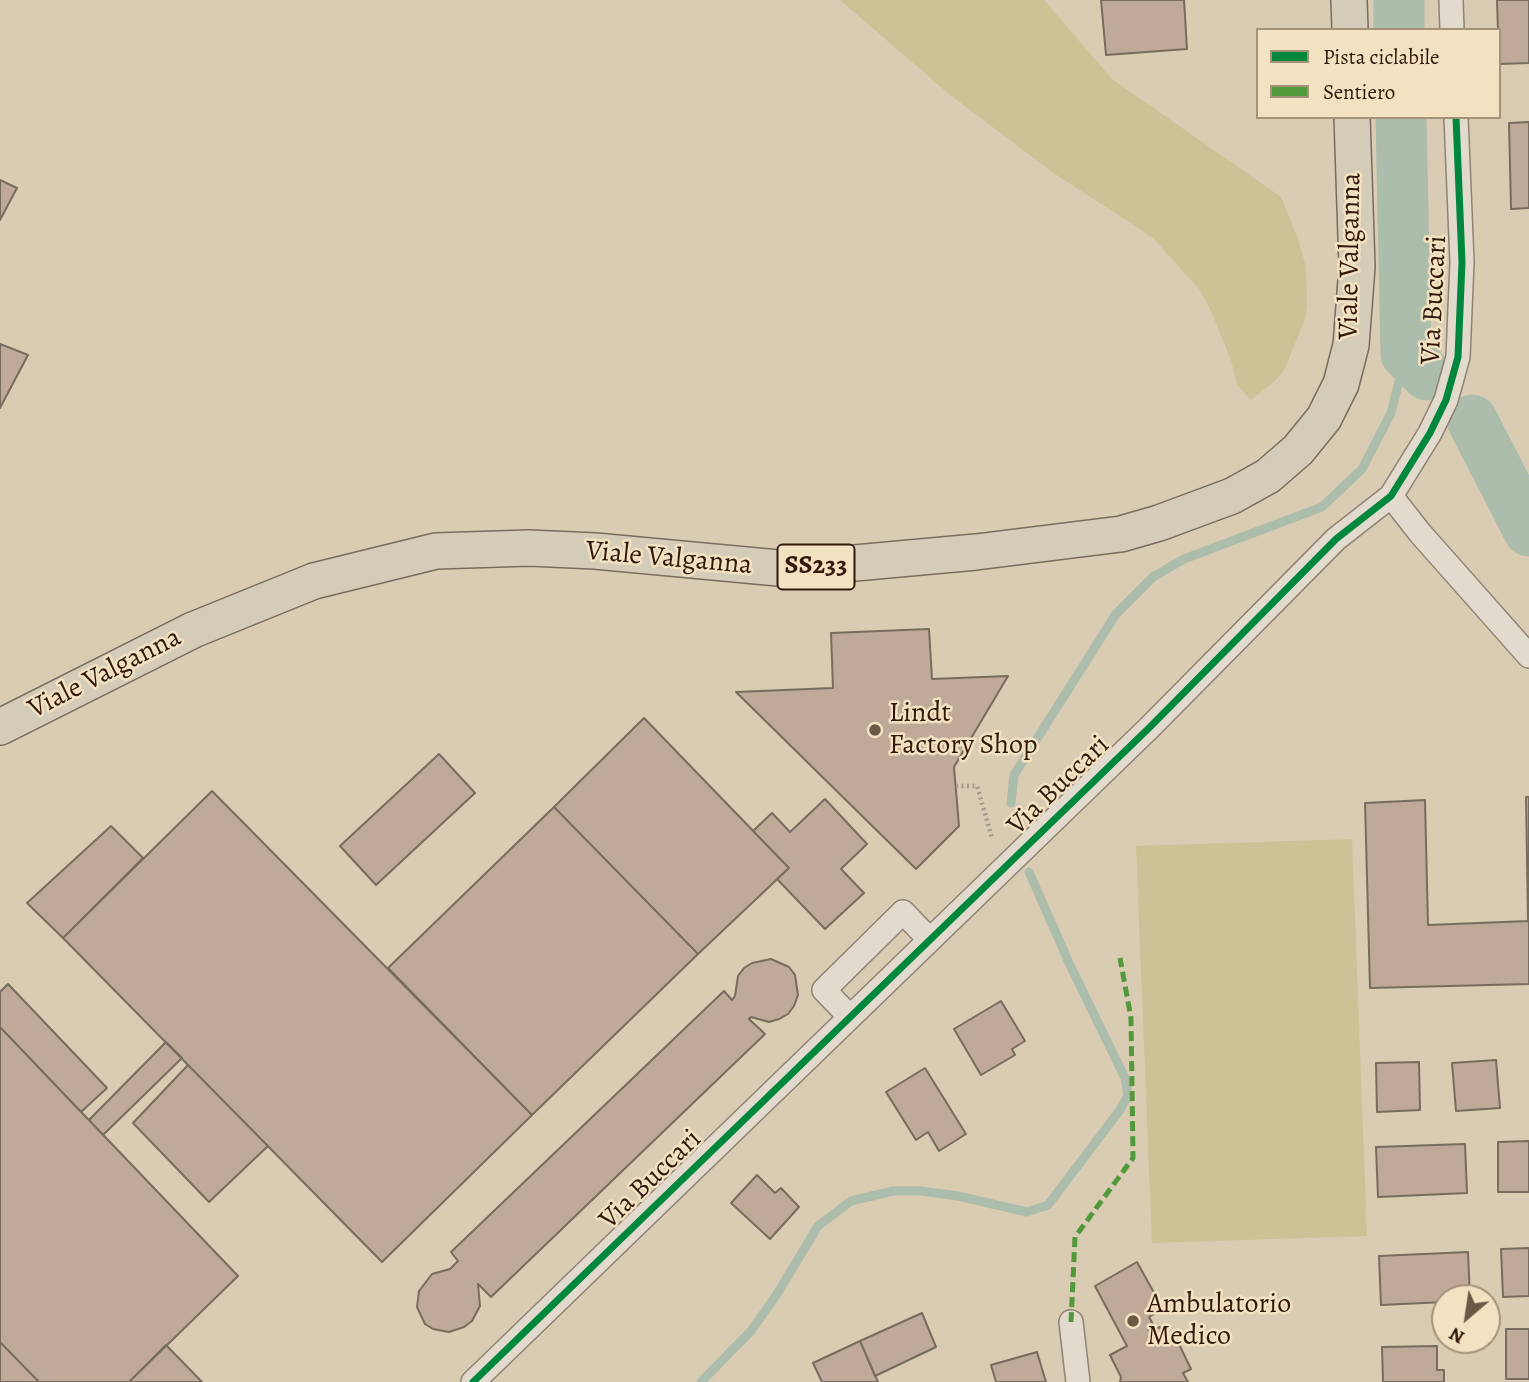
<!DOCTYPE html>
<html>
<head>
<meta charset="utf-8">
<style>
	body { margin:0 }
	#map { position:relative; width:1529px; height:1382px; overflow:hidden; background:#daccb2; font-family:Alegreya,serif }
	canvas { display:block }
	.legend { position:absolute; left:1256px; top:28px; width:245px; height:91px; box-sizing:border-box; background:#f2e2c2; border:2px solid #a69279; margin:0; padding:9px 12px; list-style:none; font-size:21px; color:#33190c }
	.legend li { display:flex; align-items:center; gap:14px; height:35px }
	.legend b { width:35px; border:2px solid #a69279 }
	.north { position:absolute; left:1431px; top:1284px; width:70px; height:70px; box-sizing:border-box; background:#f2e2c2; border:2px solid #a69279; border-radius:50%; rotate:209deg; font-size:19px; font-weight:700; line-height:28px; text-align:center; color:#33190c }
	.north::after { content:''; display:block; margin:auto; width:24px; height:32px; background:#6d5846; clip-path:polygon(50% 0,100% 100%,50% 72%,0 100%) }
</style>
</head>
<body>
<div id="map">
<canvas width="1529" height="1382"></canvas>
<ul class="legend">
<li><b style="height:9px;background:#00873e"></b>Pista ciclabile</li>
<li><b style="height:9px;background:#51993b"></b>Sentiero</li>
</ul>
<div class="north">N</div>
</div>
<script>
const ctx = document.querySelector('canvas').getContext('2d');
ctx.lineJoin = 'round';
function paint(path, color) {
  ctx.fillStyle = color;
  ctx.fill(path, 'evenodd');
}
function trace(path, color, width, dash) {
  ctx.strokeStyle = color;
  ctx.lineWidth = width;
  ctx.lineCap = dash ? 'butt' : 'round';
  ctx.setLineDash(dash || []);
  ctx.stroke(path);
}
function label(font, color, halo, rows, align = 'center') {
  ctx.font = font + ' Alegreya,serif';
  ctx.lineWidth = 5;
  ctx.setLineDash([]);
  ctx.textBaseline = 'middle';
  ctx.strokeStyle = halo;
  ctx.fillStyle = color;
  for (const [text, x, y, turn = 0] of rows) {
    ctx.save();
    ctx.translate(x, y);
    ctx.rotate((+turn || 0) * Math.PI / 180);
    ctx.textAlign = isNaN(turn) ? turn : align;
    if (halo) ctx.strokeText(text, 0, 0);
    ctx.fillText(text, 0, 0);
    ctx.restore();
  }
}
const green = new Path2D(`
	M840,0H1044L1112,79L1281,197L1298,239L1306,267L1307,306L1305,319L1285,368L1276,380L1251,400L1237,385L1231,360L1211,311L1200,290L1152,237L1052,172L949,94Z
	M1352,839L1367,1236L1152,1243L1136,846Z`);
const stream = new Path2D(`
	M1011,803L1014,775L1116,614L1153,577L1184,559L1322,507L1362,469L1391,413L1406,354
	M701,1382L751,1331L777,1294L818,1226L851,1201L893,1191H921L958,1196L1027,1212L1048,1205L1120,1110L1128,1095L1125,1078L1070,965L1029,872`);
const river = new Path2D(`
	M1399,0V30
	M1401,117L1406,354L1427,375
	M1472,420L1529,531`);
const building = new Path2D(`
	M1101,0H1184L1187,49L1106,55Z
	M1497,0H1529V63L1499,64Z
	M1529,122V208L1511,209L1509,123Z
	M0,180L17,188L0,220Z
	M0,344L28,355L0,408Z
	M929,629L932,679L1008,676L954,767L959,826L916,869L736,692L833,688L831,633Z
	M644,718L789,868L698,954L554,807Z
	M439,754L475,793L376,885L340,846Z
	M212,791L532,1115L382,1262L63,938Z
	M1526,797H1529V984L1370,988L1365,803L1425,800L1428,925L1528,921Z
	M825,799L867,844L841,869L864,893L825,929L777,879L789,868L753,831L772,813L790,832Z
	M554,807L698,954L532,1115L388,968Z
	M111,826L143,858L63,938L27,903Z
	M771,959L789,967L795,975L798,995L794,1006L788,1014L779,1019L769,1022L751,1017L749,1019L765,1034L491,1297L478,1284L480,1306L472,1321L464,1327L449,1332L433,1329L425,1324L417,1307L419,1291L432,1274L450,1269L458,1261L451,1252L724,991L732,1000L735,996L738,976L744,968L752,963Z
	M8,984L107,1088L81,1112L0,1027V992Z
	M1001,1001L1025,1041L1012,1049L1015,1055L981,1075L954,1029Z
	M0,1027L238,1276L129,1382H39L0,1342Z
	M166,1042L182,1058L103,1135L89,1120Z
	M1496,1060L1500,1108L1456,1111L1452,1063Z
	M1419,1062L1420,1110L1377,1112L1376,1063Z
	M188,1065L268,1146L209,1202L133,1123Z
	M925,1068L966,1134L939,1151L928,1132L916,1140L886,1092Z
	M1529,1141V1192H1498V1142Z
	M1465,1144L1467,1193L1378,1197L1376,1147Z
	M757,1175L775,1193L781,1188L799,1207L770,1239L731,1203Z
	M1529,1248V1296L1503,1297L1501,1249Z
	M1468,1252L1470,1298H1445V1302L1381,1305L1379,1256Z
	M1137,1262L1163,1309L1149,1317L1154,1326L1148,1329L1150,1332L1160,1327L1169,1344L1177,1340L1191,1369L1183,1373L1188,1382H1120L1121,1377L1110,1355L1127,1346L1095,1286Z
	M922,1313L936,1347L875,1376L860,1341Z
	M1506,1329H1529V1379H1506Z
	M860,1341L878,1382H822L813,1363Z
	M0,1342L39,1382H0Z
	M166,1345L202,1382H129Z
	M1437,1346V1370H1444V1382H1383L1382,1347Z
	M1037,1352L1046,1382H996L991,1365Z`);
const path = new Path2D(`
	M956,786H977L992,838`);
const minor = new Path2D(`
	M1451,0L1452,30
	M1391,496L1420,533L1529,656
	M850,1017L824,990L903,912L930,940
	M1071,1322L1078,1382
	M473,1382L1150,727L1336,539L1391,496L1430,433L1446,400L1458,357L1462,262L1456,117`);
const primary = new Path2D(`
	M1349,0L1350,30
	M0,727L193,630L314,581L436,551L529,548L595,551L789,569L976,552L1121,534L1159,523L1232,496L1268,476L1298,450L1324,418L1341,384L1351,345L1357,267L1352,117`);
const quiet = new Path2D(`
	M1071,1322L1075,1237L1133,1158L1131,1018L1120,958`);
const cycleway = new Path2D(`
	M473,1382L1150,727L1336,539L1391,496L1430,433L1446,400L1458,357L1462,262L1456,117`);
const markers = [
	[875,730,7,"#6d5846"],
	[1133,1321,7,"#6d5846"]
];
const shields = [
	[816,567,77]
];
const shieldNames = [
	["SS233",816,567]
];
const streetNames = [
	["Viale Valganna",1351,256,-89],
	["Via Buccari",1435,300,-87],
	["Viale Valganna",669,559,5],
	["Viale Valganna",105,674,-27],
	["Via Buccari",1059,786,-44],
	["Via Buccari",651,1180,-44]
];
const poiNames = [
	["Lindt",889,714],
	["Factory Shop",889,746],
	["Ambulatorio",1147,1305],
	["Medico",1147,1337]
];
paint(green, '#cbc296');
trace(stream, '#acbdab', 9);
trace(river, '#acbdab', 51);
paint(building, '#bfaa99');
trace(building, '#776c5e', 2);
trace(minor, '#8f8374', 26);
trace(primary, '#776c5e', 38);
trace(path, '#a1998e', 4.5, [2, 3.5]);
trace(minor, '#e1dacd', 23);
trace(primary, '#d5cbb9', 35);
trace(quiet, '#51993b', 5, [10, 5]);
trace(cycleway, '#00873e', 7);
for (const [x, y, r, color] of markers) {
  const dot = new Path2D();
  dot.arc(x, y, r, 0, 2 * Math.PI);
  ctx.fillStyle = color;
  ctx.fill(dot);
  trace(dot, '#f2e2c2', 2.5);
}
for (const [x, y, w] of shields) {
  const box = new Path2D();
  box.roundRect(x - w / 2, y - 22.5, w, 45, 5);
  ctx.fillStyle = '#f2e2c2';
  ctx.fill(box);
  trace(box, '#33190c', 2);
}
label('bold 26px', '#33190c', null, shieldNames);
label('28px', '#33190c', '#f2e2c2', streetNames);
label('28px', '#33190c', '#f2e2c2', poiNames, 'left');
</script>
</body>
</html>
